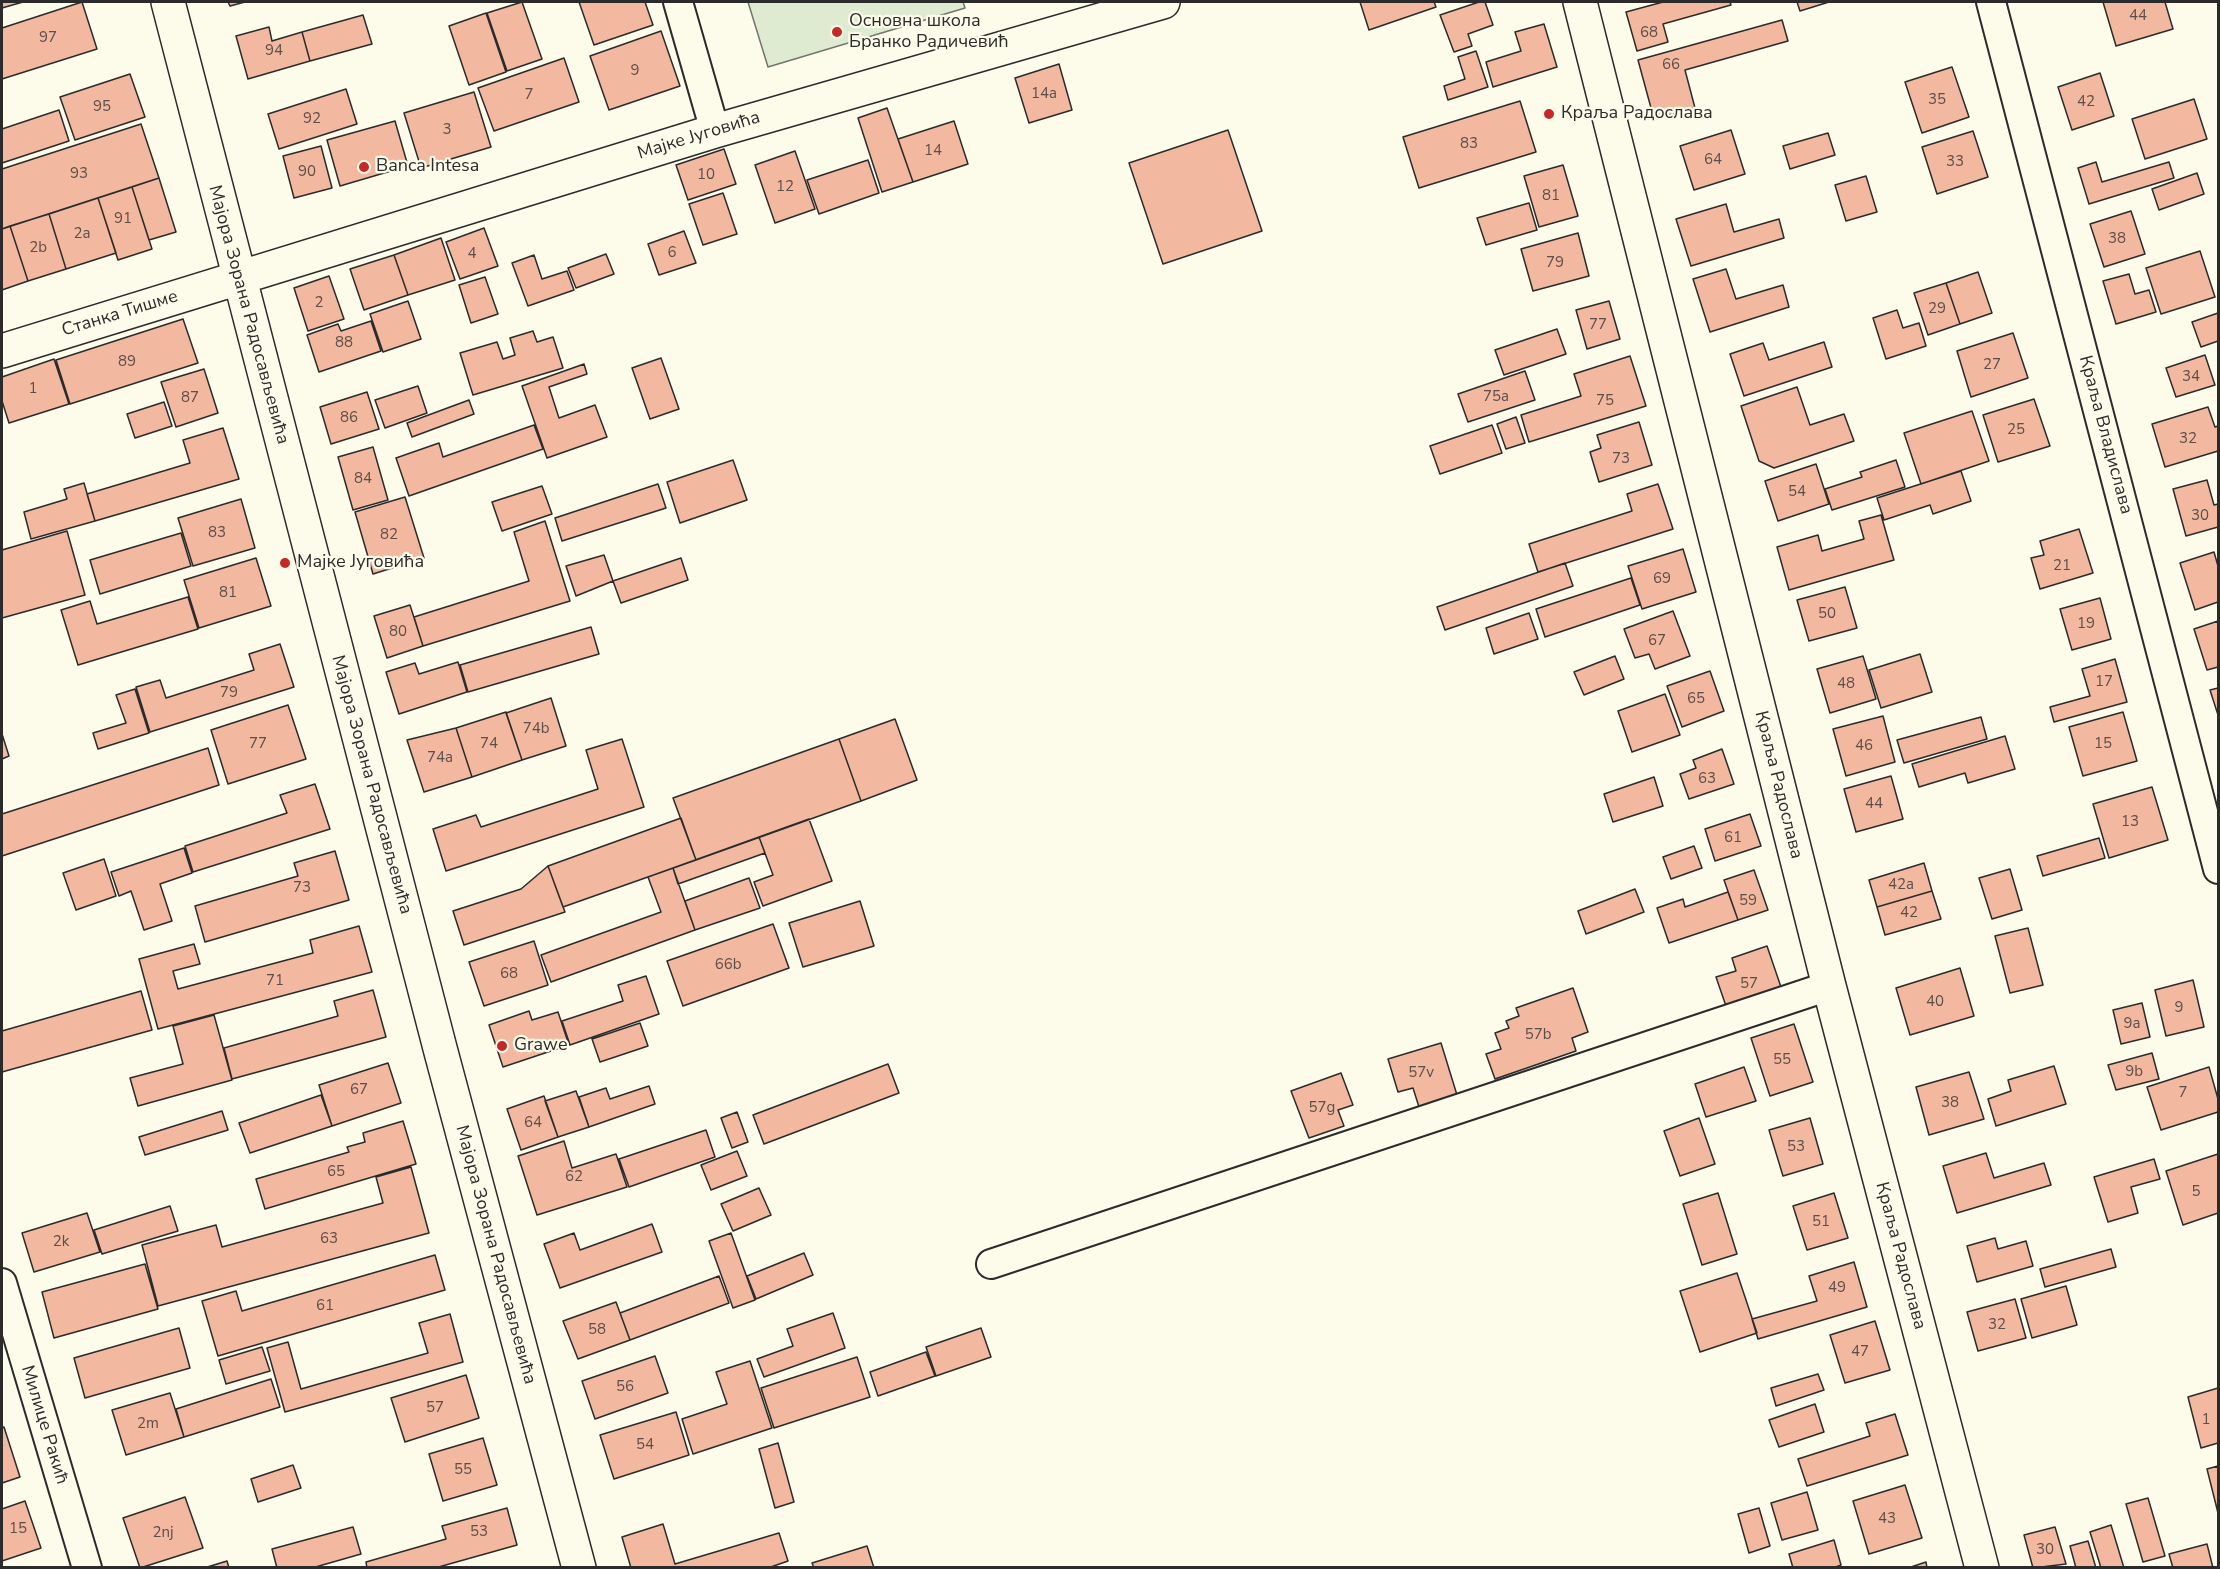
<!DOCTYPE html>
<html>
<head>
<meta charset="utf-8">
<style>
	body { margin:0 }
	#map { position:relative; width:2220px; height:1569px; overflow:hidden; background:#fdfbea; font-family:"Nunito Sans",sans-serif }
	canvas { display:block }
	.frame { position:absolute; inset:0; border:3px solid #2b2b2b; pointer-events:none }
</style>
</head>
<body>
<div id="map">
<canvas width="2220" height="1569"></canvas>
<div class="frame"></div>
</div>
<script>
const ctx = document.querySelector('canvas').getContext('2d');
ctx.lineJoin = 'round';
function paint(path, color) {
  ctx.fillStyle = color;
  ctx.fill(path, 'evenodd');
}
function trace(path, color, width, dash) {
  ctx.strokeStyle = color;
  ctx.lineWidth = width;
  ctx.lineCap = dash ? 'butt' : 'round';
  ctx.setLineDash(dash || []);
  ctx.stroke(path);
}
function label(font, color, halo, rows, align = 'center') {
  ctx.font = font + ' "Nunito Sans",sans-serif';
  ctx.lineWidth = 4.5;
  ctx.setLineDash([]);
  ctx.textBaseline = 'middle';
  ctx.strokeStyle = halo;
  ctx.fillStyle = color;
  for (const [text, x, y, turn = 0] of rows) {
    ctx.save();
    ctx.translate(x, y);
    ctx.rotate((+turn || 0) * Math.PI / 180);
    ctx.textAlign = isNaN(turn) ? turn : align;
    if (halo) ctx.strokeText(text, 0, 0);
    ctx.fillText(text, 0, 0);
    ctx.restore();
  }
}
const green = new Path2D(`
	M748,2H963L965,8L768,67Z`);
const building = new Path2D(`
	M2,2H23L2,8Z
	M82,2L97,49L2,79V28Z
	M228,2H245L230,6Z
	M522,2L542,59L507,71L487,13Z
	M579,2H645L653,25L594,45Z
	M1360,2H1434L1436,7L1369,30Z
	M1479,2H1485L1493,25L1468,34L1472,46L1454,52L1440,15Z
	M1663,2H1730L1731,5L1663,24L1668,42L1637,51L1626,12Z
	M1797,2H1829L1800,11Z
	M2103,2H2165L2173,29L2116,46Z
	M486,13L506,72L469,85L449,26Z
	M363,15L372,44L310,61L302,32Z
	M1782,20L1788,41L1685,70L1695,108L1654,119L1638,60Z
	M1544,24L1557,67L1493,87L1486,62L1521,51L1515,32Z
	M269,27L272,41L302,32L310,61L248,79L236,36Z
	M661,31L680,86L609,110L590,56Z
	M1476,51L1488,87L1448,100L1444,86L1465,79L1458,57Z
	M564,58L579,102L494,131L478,88Z
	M1059,64L1072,110L1029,123L1015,78Z
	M1952,67L1969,117L1922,133L1905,82Z
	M2100,73L2114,116L2072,130L2058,87Z
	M130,74L145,117L75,140L60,97Z
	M346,89L357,124L279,149L268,114Z
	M474,92L491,147L421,168L404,113Z
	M2194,99L2207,139L2145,159L2132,119Z
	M1520,101L1536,152L1419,188L1403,137Z
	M887,108L913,182L882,192L858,118Z
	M59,110L69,141L2,163V129Z
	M395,121L408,166L340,186L327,140Z
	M954,121L968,164L913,182L898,139Z
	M141,124L159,178L2,229V169Z
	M1228,130L1262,231L1163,264L1129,163Z
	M1731,130L1745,174L1694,190L1680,146Z
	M1973,131L1988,177L1937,194L1922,147Z
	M1828,133L1835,155L1790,169L1783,146Z
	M321,146L332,188L294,198L283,156Z
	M724,149L736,184L688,200L676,165Z
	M795,151L815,209L775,223L755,165Z
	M868,160L879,193L819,214L807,180Z
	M2096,162L2102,182L2169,162L2174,178L2089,204L2078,168Z
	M1563,165L1578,216L1539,227L1524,176Z
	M2197,173L2204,194L2159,210L2152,189Z
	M1866,176L1877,212L1846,221L1835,185Z
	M159,178L176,232L149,240L132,187Z
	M132,187L152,249L118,260L98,198Z
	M723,193L737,234L703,245L689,204Z
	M98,198L116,253L66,269L49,214Z
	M1529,203L1537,230L1486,245L1477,218Z
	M1726,204L1734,232L1779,219L1784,238L1691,266L1676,219Z
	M2131,211L2145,254L2104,267L2090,224Z
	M49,214L66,269L28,281L10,226Z
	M10,226L28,281L2,290V229Z
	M484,228L498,266L460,279L446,242Z
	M684,231L696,263L659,275L648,244Z
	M1578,233L1589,276L1533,291L1521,249Z
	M441,238L455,280L408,295L394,255Z
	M2200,251L2215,297L2161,314L2146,268Z
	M606,254L614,274L576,288L568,268Z
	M394,255L408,295L364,310L350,269Z
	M534,255L542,279L567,271L574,290L528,306L512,263Z
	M1726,269L1736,299L1783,285L1789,307L1710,332L1693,279Z
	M1978,272L1992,313L1960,324L1946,283Z
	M2129,274L2135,294L2149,290L2156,312L2116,324L2103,281Z
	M329,276L344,319L308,331L294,288Z
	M485,277L498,314L471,323L459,285Z
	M1946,283L1960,324L1928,335L1914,293Z
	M408,301L421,339L383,352L370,314Z
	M1609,301L1620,339L1587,349L1576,310Z
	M1897,310L1903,328L1919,323L1926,346L1886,359L1873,318Z
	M2218,313V341L2201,347L2192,322Z
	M183,319L198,363L70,404L56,360Z
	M371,321L381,351L319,372L307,335L338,324L341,331Z
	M1557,329L1566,354L1504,375L1495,350Z
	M533,331L537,342L553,337L563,368L473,395L460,353L497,342L503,359L515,355L510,338Z
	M2013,333L2028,378L1971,397L1957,351Z
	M1824,342L1832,367L1744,396L1730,354L1763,343L1769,360Z
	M2205,355L2215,385L2176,397L2166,368Z
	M1630,356L1646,406L1529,442L1521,415L1581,396L1574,374Z
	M661,358L679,409L650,419L632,368Z
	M54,359L69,404L9,423L2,401V377Z
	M584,364L587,374L549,387L559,418L595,405L607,437L547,458L522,386Z
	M204,369L218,413L176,427L161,382Z
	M1525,371L1535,400L1468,422L1458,394Z
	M418,386L427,413L385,428L375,400Z
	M1797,387L1810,425L1844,414L1854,441L1774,468L1759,461L1741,406Z
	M367,392L379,429L331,444L320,407Z
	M2034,399L2050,446L1998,462L1983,415Z
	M469,400L474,414L412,437L407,423Z
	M164,402L172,426L135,438L127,414Z
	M2208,407L2215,427L2218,426V451L2165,467L2152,424Z
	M1972,411L1989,461L1921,484L1904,433Z
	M1516,417L1525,443L1506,449L1497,424Z
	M1639,422L1652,465L1599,482L1590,452L1601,448L1597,435Z
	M534,425L543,449L409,496L396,458L439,443L443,457Z
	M1492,425L1502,453L1440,474L1430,446Z
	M223,428L239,479L95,521L87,494L190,463L183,440Z
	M373,447L388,500L353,510L338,457Z
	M733,460L747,500L680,523L667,482Z
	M1896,460L1905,487L1832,510L1825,489L1862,477L1860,472Z
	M1816,464L1829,504L1778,521L1765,481Z
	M1961,471L1971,501L1933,514L1930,505L1884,520L1877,498Z
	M2207,480L2214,505L2218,504V527L2186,536L2173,489Z
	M84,483L95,521L31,539L24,512L67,499L64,489Z
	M658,484L666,508L562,541L555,518Z
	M1658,484L1673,529L1538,572L1529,544L1632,511L1627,494Z
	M542,486L552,514L502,531L492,502Z
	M405,497L424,558L373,574L355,512Z
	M241,499L255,548L193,566L178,518Z
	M1881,515L1894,560L1789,590L1777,547L1818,535L1822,551L1864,539L1859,521Z
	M545,521L570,601L423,646L414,617L529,581L514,532Z
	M2079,529L2093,573L2040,589L2031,558L2044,555L2040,541Z
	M67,531L85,595L2,618V550Z
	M181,533L191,566L100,594L90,560Z
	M1683,549L1696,592L1642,609L1628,566Z
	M2214,552L2218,566V602L2195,610L2180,563Z
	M604,555L613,581L576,596L566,566Z
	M256,558L271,606L199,628L184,580Z
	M681,558L688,580L621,603L613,581Z
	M1565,563L1573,586L1445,630L1437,607Z
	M1631,578L1640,605L1545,637L1536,609Z
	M1845,587L1857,628L1809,641L1797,600Z
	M188,597L198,629L78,665L61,610L90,601L97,624Z
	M2100,598L2111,639L2072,650L2060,609Z
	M410,605L423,646L387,658L374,616Z
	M1673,611L1690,656L1655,669L1649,654L1635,658L1624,629Z
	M1529,613L1538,639L1494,654L1486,628Z
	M2218,621V667L2207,670L2194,629Z
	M591,627L599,654L468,692L460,665Z
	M280,644L294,687L150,732L136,687L160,680L166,698L254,670L249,654Z
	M1920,654L1932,692L1881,708L1869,670Z
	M1615,656L1624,679L1584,695L1574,672Z
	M1863,656L1876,699L1830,713L1817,669Z
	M2115,659L2127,702L2054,722L2050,707L2090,696L2082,669Z
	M458,662L467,692L399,714L386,672L415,663L419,674Z
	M1710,671L1724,711L1682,727L1667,686Z
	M2218,688V715L2210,690Z
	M135,689L149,733L98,749L93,733L126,723L116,695Z
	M1665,694L1680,735L1632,752L1618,711Z
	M551,698L566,746L522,760L506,713Z
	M288,705L306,759L228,784L211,730Z
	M506,712L522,760L472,777L456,728Z
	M2123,712L2137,761L2083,776L2069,727Z
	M1883,716L1895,762L1846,776L1833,729Z
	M1981,717L1987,739L1904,763L1897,740Z
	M895,719L917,780L861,801L839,739Z
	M456,728L472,777L424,792L407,740Z
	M2,734L9,756L2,759Z
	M2005,736L2015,769L1968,783L1965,773L1919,787L1912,764Z
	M622,739L644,807L446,871L433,829L476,815L481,827L598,789L586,750Z
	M839,739L861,801L696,860L673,798Z
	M208,748L219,785L2,856V814Z
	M1722,749L1734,784L1689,799L1680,774L1696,768L1693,760Z
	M1891,776L1903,819L1856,832L1844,789Z
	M1654,777L1663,806L1613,822L1604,794Z
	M315,784L330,829L193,872L185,846L287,813L280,795Z
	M2152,787L2168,840L2109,858L2093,804Z
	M1750,814L1761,846L1715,861L1705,829Z
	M681,818L696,860L563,907L548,866Z
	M809,819L832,881L763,906L754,882L773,875L759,837Z
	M759,837L765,853L678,884L673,868Z
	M2099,838L2105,858L2043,876L2037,856Z
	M1694,846L1702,868L1671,879L1663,857Z
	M184,848L192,873L160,884L172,921L144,930L131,891L119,896L111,872Z
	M335,851L349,900L205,942L195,906L298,876L294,863Z
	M104,859L116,896L76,910L63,873Z
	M1924,863L1932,891L1877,907L1869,880Z
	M548,866L565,912L464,945L453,911L521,889Z
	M673,868L695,930L551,982L541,955L661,912L648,877Z
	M2010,869L2022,910L1992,919L1979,878Z
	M1754,870L1768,910L1738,920L1724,880Z
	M749,878L760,908L695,930L685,901Z
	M1635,889L1644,912L1586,934L1578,911Z
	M1932,891L1941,919L1885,935L1877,907Z
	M1728,892L1738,920L1669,943L1657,908L1683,899L1685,907Z
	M860,901L874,946L803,967L789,923Z
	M773,924L789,968L683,1006L667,961Z
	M359,926L372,972L158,1029L139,959L194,944L200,964L173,971L178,989L313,953L310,940Z
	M2028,928L2043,985L2010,993L1995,936Z
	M534,941L548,985L484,1006L469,962Z
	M1767,946L1782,990L1727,1009L1716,977L1736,971L1732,958Z
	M1960,968L1974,1016L1910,1035L1896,988Z
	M646,976L659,1014L570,1045L562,1021L623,1001L618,985Z
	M2193,980L2204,1027L2166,1036L2155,990Z
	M1573,988L1588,1032L1572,1038L1576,1051L1495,1079L1486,1054L1501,1049L1495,1033L1509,1028L1506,1021L1519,1016L1516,1008Z
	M373,990L386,1037L232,1079L224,1048L338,1016L334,1001Z
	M141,991L152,1030L2,1072V1031Z
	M2142,1003L2150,1037L2121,1044L2113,1010Z
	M529,1011L532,1020L558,1012L569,1045L503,1067L489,1025Z
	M214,1015L232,1080L138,1106L130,1078L183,1064L173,1026Z
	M640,1023L648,1046L600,1062L592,1039Z
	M1794,1024L1813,1082L1770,1096L1751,1038Z
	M1441,1043L1457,1095L1419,1107L1413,1088L1398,1092L1388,1059Z
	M2152,1053L2159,1079L2116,1090L2108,1065Z
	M388,1063L401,1103L332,1126L319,1085Z
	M888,1064L899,1093L764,1144L753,1115Z
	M2054,1066L2066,1104L1996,1126L1988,1099L2011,1091L2008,1080Z
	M1744,1067L1756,1101L1706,1117L1695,1084Z
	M2209,1067L2218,1099V1112L2161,1130L2147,1087Z
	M1969,1072L1984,1119L1929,1135L1916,1087Z
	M1341,1073L1353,1105L1338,1110L1344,1126L1309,1138L1291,1091Z
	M649,1086L655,1104L589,1127L579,1097L606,1088L610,1099Z
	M576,1091L589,1127L558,1137L545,1101Z
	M321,1095L332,1126L250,1153L239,1123Z
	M544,1096L558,1137L521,1150L507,1109Z
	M222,1111L228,1130L145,1155L139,1137Z
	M737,1112L748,1142L732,1148L721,1118Z
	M1699,1118L1715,1164L1680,1176L1664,1131Z
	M1810,1118L1823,1164L1783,1176L1769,1130Z
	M403,1121L416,1164L265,1209L256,1179L349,1152L347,1147L365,1142L363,1133Z
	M706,1130L715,1157L629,1187L619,1159Z
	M564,1141L572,1168L616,1154L627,1187L537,1215L518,1156Z
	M737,1151L747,1176L711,1190L701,1165Z
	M1986,1153L1994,1178L2044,1163L2051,1185L1957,1213L1943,1166Z
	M2218,1154V1213L2183,1225L2166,1171Z
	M2154,1159L2160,1179L2131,1187L2138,1213L2108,1222L2094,1177Z
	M411,1167L429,1233L158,1306L142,1245L216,1225L222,1247L383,1203L376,1177Z
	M759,1188L771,1215L733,1231L721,1204Z
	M1718,1193L1737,1254L1702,1265L1683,1204Z
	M1834,1193L1848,1238L1807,1250L1793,1206Z
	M170,1206L178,1231L102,1254L94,1230Z
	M87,1213L100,1252L34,1272L22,1233Z
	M652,1224L662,1252L560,1288L544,1244L574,1233L580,1250Z
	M731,1233L755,1300L733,1308L709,1241Z
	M1995,1238L1998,1249L2026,1241L2033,1266L1977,1282L1967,1246Z
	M2111,1249L2116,1267L2045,1287L2040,1269Z
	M804,1253L813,1275L756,1299L747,1276Z
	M435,1255L445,1290L218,1356L202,1301L236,1291L242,1311Z
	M1854,1262L1867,1307L1758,1339L1752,1319L1817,1301L1809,1276Z
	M145,1264L158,1309L54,1338L42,1292Z
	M1737,1273L1757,1333L1700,1352L1680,1291Z
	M719,1276L729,1303L630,1340L620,1313Z
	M2066,1286L2077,1325L2032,1338L2021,1299Z
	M2015,1299L2026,1338L1978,1351L1967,1312Z
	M616,1302L630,1340L578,1359L563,1321Z
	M833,1313L845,1348L764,1377L757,1359L793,1346L787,1329Z
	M450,1314L463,1362L285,1412L267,1348L288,1342L301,1389L428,1353L419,1323Z
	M1875,1321L1890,1370L1845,1383L1830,1335Z
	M179,1328L190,1368L85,1398L74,1358Z
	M981,1328L991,1357L936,1376L926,1347Z
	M262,1347L270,1371L226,1384L219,1360Z
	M926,1352L935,1376L878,1396L870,1372Z
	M655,1356L668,1393L595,1419L582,1381Z
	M857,1357L870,1397L774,1428L761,1388Z
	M750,1361L772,1428L693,1454L682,1419L727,1404L716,1372Z
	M1818,1374L1824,1390L1776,1406L1771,1388Z
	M466,1375L479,1418L405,1442L391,1398Z
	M271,1379L280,1407L184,1437L176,1409Z
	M2218,1388V1443L2201,1448L2188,1397Z
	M170,1393L184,1437L126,1455L112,1410Z
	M1815,1404L1824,1432L1779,1447L1769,1420Z
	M676,1412L689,1455L614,1479L600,1435Z
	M1895,1414L1908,1455L1807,1486L1798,1459L1870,1436L1866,1423Z
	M4,1427L20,1477L2,1483V1428Z
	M483,1438L497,1485L443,1501L429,1454Z
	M778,1443L794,1502L775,1508L759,1449Z
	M293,1465L301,1488L258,1502L251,1479Z
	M2218,1466V1513L2207,1469Z
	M1905,1485L1922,1538L1869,1554L1853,1501Z
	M1807,1492L1818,1530L1782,1540L1771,1503Z
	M185,1497L203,1548L140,1568L123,1518Z
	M2148,1498L2165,1556L2143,1562L2126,1504Z
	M25,1501L41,1548L2,1561V1509Z
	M507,1508L517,1545L435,1568H367L366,1562L446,1539L442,1526Z
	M1759,1508L1770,1546L1749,1553L1738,1514Z
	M663,1524L675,1564L779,1533L788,1561L768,1568H631L622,1537Z
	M2111,1525L2124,1568H2101L2090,1532Z
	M353,1527L361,1554L312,1568H277L272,1549Z
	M2055,1527L2066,1564L2033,1568L2024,1535Z
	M1834,1540L1841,1565L1833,1568H1793L1789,1554Z
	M2088,1541L2096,1568H2076L2070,1546Z
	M2207,1544L2213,1568H2173L2169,1554Z
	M867,1546L874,1568H814L812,1563Z
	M227,1561L229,1568H204Z
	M1926,1562L1927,1568H1908Z`);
const street = new Path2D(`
	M678,2L715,131
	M1991,2L2218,869
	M991,1264L1829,986
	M2,1283L87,1568`);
const secondary = new Path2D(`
	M168,2L441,1052L579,1568
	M1580,2L1829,986L1982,1568
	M2,351L715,131L1163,2`);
const markers = [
	[837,32,6,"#c62828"],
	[1549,114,6,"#c62828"],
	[364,167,6,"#c62828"],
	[285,563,6,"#c62828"],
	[502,1046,6,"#c62828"]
];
const numberNames = [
	["44",2138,16],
	["68",1649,33],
	["97",48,38],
	["94",274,51],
	["66",1671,65],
	["9",635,71],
	["14a",1044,94],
	["7",529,95],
	["35",1937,100],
	["42",2086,102],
	["95",102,107],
	["92",312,119],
	["3",447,130],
	["83",1469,144],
	["14",933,151],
	["64",1713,160],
	["33",1955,162],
	["90",307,172],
	["93",79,174],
	["10",706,175],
	["12",785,187],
	["81",1551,196],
	["91",123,219],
	["2a",82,234],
	["38",2117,239],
	["2b",38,248],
	["6",672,253],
	["4",472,254],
	["79",1555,263],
	["2",319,303],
	["29",1937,309],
	["77",1598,325],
	["88",344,343],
	["89",127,362],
	["27",1992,365],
	["34",2191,377],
	["1",33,389],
	["75a",1496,397],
	["87",190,398],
	["75",1605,401],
	["86",349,418],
	["25",2016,430],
	["32",2188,439],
	["73",1621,459],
	["84",363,479],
	["54",1797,492],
	["30",2200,516],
	["83",217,533],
	["82",389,535],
	["21",2062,566],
	["69",1662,579],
	["81",228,593],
	["50",1827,614],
	["19",2086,624],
	["80",398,632],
	["67",1657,641],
	["17",2104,682],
	["48",1846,684],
	["79",229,693],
	["65",1696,699],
	["74b",536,729],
	["77",258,744],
	["74",489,744],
	["15",2103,744],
	["46",1864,746],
	["74a",440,758],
	["63",1707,779],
	["44",1874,804],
	["13",2130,822],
	["61",1733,838],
	["42a",1901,885],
	["73",302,888],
	["59",1748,901],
	["42",1909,913],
	["66b",728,965],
	["68",509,974],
	["71",275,981],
	["57",1749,984],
	["40",1935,1002],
	["9",2179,1008],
	["9a",2132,1024],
	["57b",1538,1035],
	["55",1782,1060],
	["9b",2134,1072],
	["57v",1421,1073],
	["67",359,1090],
	["7",2183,1093],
	["38",1950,1103],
	["57g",1322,1108],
	["64",533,1123],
	["53",1796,1147],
	["65",336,1172],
	["62",574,1177],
	["5",2196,1192],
	["51",1821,1222],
	["63",329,1239],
	["2k",61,1242],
	["49",1837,1288],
	["61",325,1306],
	["32",1997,1325],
	["58",597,1330],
	["47",1860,1352],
	["56",625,1387],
	["57",435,1408],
	["1",2206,1420],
	["2m",148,1424],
	["54",645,1445],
	["55",463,1470],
	["43",1887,1519],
	["15",18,1529],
	["53",479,1532],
	["2nj",163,1533],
	["30",2045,1550]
];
const poiNames = [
	["Основна школа",849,22],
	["Бранко Радичевић",849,43],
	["Краља Радослава",1561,114],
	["Banca Intesa",376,167],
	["Мајке Југовића",297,563],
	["Grawe",514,1046]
];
const streetNames = [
	["Мајке Југовића",699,136,-17],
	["Станка Тишме",120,314,-17],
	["Мајора Зорана Радосављевића",248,315,75],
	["Краља Владислава",2105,435,75],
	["Мајора Зорана Радосављевића",371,785,75],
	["Краља Радослава",1778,785,76],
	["Мајора Зорана Радосављевића",495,1255,75],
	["Краља Радослава",1900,1256,75],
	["Милице Ракић",44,1425,73]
];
paint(green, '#deebd1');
trace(green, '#74746e', 1.5);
paint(building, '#f2b8a0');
trace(building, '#2b2b2b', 1.5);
trace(street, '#2b2b2b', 32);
trace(secondary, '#2b2b2b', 36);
trace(street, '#fdfbea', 28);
trace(secondary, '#fdfbea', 33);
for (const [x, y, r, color] of markers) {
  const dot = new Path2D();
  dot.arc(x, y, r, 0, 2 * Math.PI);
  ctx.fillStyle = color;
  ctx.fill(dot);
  trace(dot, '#fdfbea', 2);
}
label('15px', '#5d4e48', null, numberNames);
label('18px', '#2b2b2b', '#fdfbea', poiNames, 'left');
label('18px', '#2b2b2b', '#fdfbea', streetNames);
</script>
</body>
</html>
